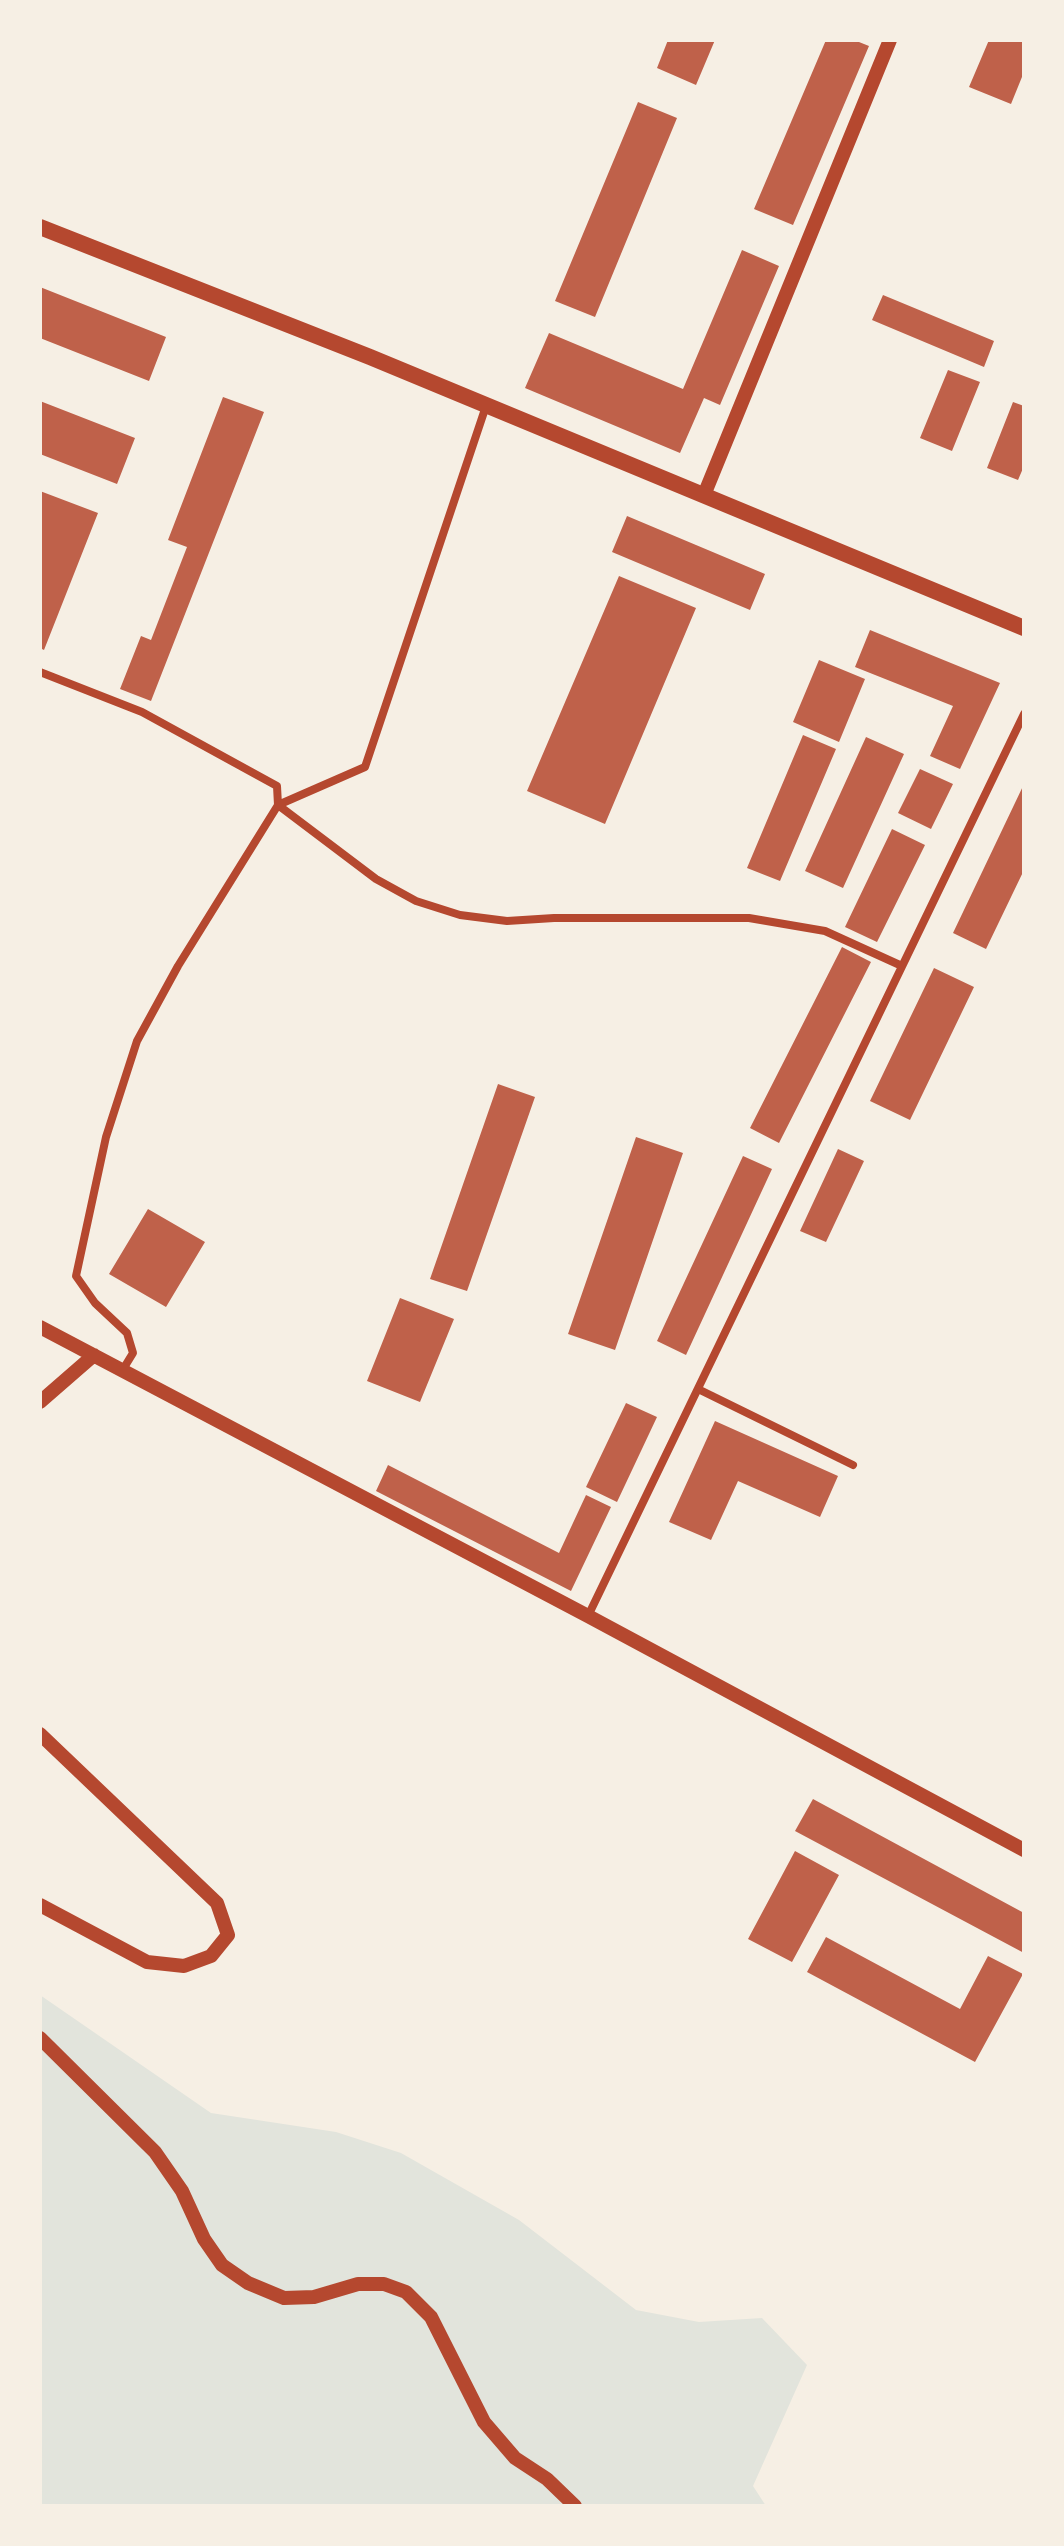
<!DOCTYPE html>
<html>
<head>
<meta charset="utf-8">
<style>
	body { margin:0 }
	#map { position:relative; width:1064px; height:2546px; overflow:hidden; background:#f6efe4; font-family:Quicksand,sans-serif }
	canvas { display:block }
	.frame { position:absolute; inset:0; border:42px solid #f6efe4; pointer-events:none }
</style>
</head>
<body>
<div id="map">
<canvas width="1064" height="2546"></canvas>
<div class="frame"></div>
</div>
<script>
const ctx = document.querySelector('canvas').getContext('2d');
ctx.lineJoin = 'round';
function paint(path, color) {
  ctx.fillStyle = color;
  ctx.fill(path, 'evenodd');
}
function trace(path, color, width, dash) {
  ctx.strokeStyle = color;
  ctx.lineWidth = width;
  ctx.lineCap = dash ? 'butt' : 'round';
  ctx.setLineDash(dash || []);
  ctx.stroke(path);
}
const green = new Path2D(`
	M40,1995L211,2113L336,2132L401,2153L519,2220L636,2310L699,2322L762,2318L807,2365L753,2486L766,2506H40Z`);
const building = new Path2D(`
	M668,40H715L696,85L657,68Z
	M826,40H854L869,46L793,225L754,209Z
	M989,40H1024V72L1011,104L969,87Z
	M638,102L677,118L595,317L555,301Z
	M742,250L779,266L720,405L704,398L680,453L525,388L549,333L683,389Z
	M40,287L166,337L149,381L40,338Z
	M883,295L994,341L984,367L872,320Z
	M948,370L980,382L952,451L920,438Z
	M223,397L264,412L151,701L120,689L141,636L151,640L187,547L168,540Z
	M40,401L135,438L117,484L40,454Z
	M1013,402L1024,406V466L1018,480L987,468Z
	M40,491L98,513L44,650L40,648Z
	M627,516L765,574L750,610L612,552Z
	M619,576L696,608L605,824L527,791Z
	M870,630L1000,683L960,769L930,756L953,706L855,667Z
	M819,660L865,679L839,742L793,722Z
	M803,735L836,749L780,881L747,868Z
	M866,737L904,754L843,888L805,871Z
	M920,769L953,784L931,829L898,813Z
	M1024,784V870L986,949L953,933Z
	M892,829L925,845L877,942L845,927Z
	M842,947L871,962L779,1143L750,1128Z
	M934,968L974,987L910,1120L870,1101Z
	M498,1084L535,1097L467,1291L430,1279Z
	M636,1137L683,1153L615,1350L568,1334Z
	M838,1149L864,1161L826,1242L800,1231Z
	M743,1156L772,1169L686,1355L657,1341Z
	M148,1209L205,1242L166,1307L109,1274Z
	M400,1298L454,1319L420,1402L367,1381Z
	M626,1403L657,1417L617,1502L586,1487Z
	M715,1421L838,1476L820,1517L738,1481L711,1540L669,1522Z
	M388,1465L559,1553L586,1495L611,1507L571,1591L376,1491Z
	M813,1799L1024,1913V1953L795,1831Z
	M795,1851L839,1875L792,1962L748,1939Z
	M826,1937L960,2009L988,1956L1023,1974L975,2062L807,1972Z`);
const minor = new Path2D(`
	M40,672L142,712L277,786L278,805L178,966L137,1041L106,1137L76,1276L95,1303L127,1333L133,1353L122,1371
	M278,805L376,879L416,901L460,915L507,921L554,918H749L825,931L902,966
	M278,805L365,767L486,406
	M698,1389L853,1465
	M588,1616L1024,714`);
const tertiary = new Path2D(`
	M704,495L890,40
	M40,1327L588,1616L1024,1850
	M40,1402L94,1355
	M40,1734L217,1903L228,1935L211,1956L184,1966L147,1962L40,1905
	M40,2038L155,2152L182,2191L204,2239L222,2265L248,2283L284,2298L314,2297L358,2284H384L406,2292L431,2317L484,2422L515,2458L547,2479L575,2506`);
const secondary = new Path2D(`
	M40,227L370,357L1024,628`);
paint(green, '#e2e4dc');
paint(building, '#bf614a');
trace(minor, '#b5482f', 8);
trace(tertiary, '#b5482f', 14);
trace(secondary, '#b5482f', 16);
</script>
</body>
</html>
